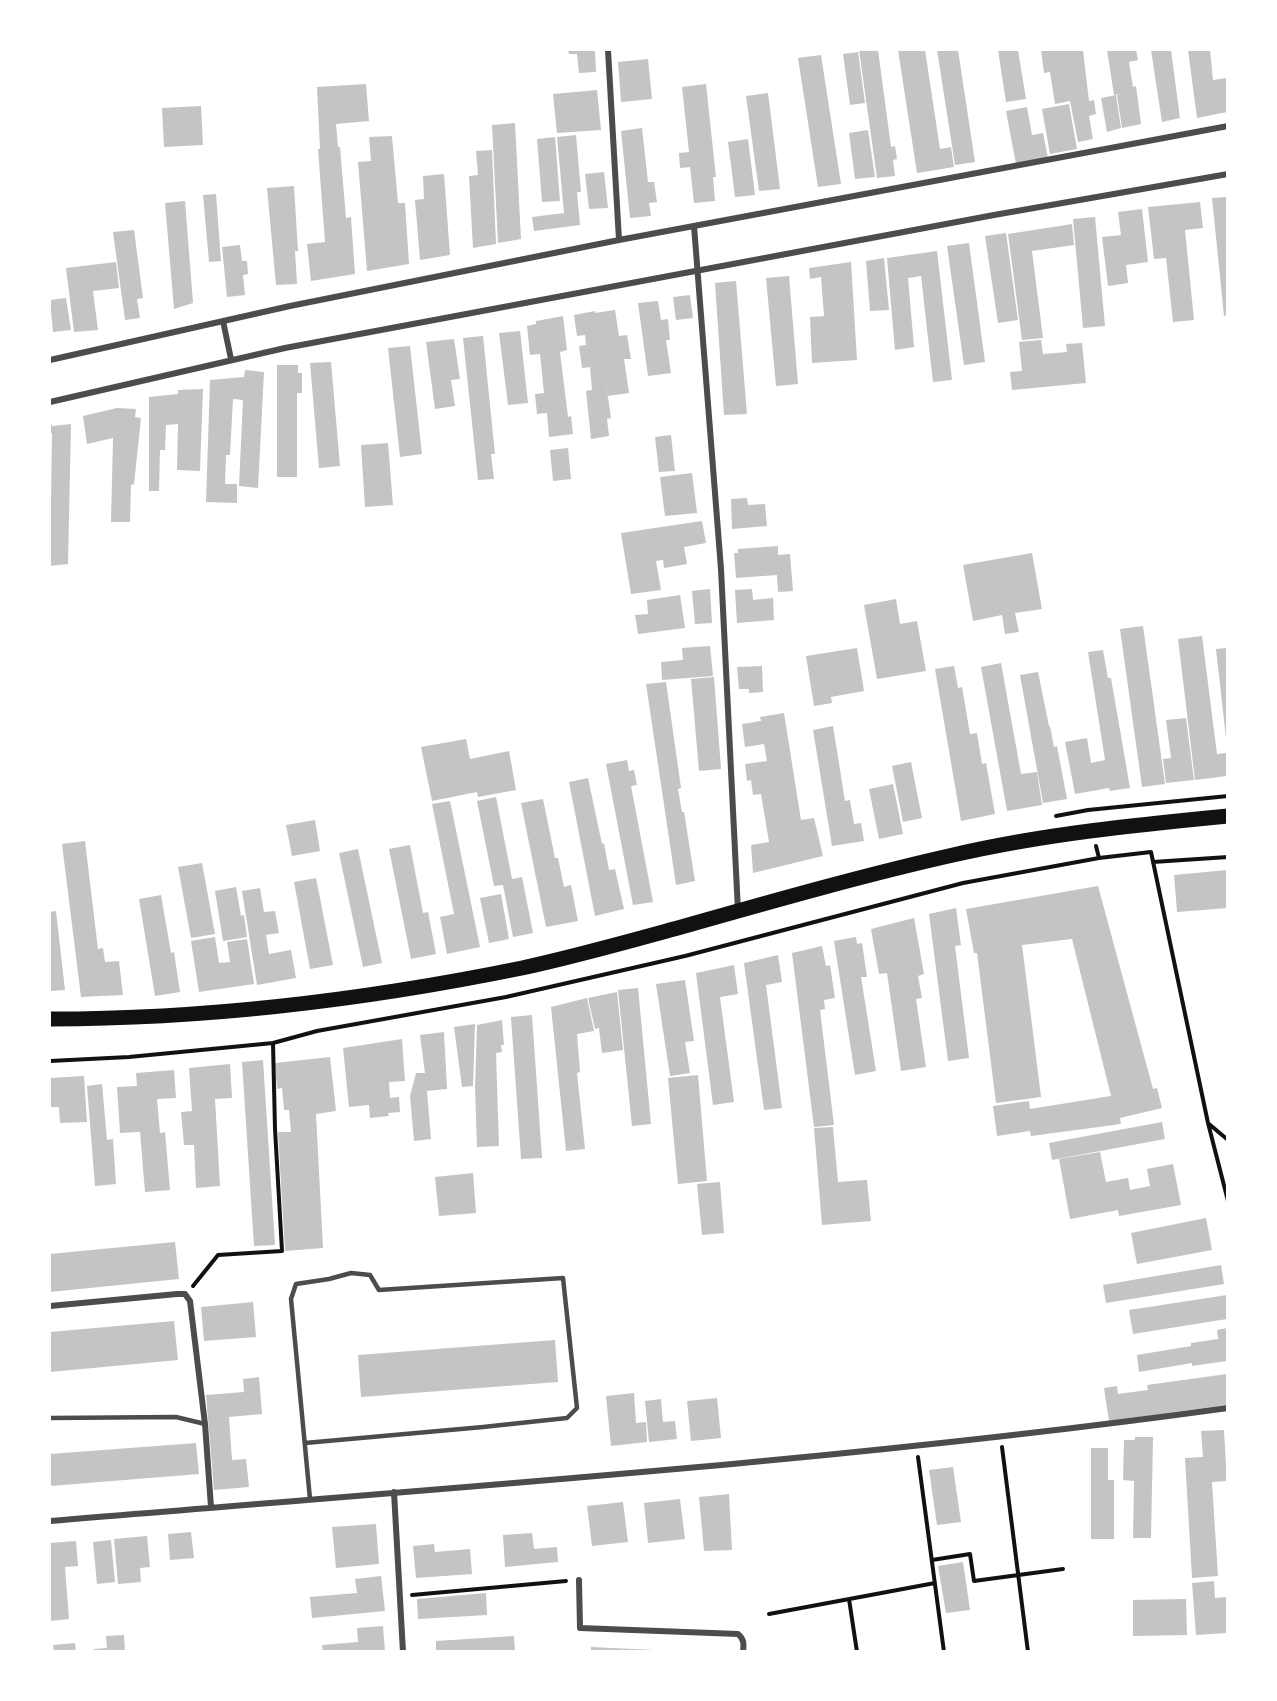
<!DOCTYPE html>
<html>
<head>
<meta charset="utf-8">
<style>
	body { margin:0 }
	#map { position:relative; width:1277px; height:1701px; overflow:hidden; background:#fff; font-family:Lora,serif }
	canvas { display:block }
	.frame { position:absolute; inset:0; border:51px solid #fff; pointer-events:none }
</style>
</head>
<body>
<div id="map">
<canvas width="1277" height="1701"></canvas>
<div class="frame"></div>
</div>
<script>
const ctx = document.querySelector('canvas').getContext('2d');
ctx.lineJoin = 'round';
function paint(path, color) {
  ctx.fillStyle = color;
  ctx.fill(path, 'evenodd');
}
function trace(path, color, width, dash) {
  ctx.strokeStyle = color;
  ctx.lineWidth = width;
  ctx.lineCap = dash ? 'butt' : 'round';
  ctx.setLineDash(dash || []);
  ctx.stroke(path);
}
const building = new Path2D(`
	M568,50H595L596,72L579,73L577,54H569Z
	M859,50H878L891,147L895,146L897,159L893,160L895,176L877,178Z
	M898,50H925L940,149L951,147L954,167L917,173Z
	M937,50H958L975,162L955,165Z
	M998,50H1018L1026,99L1006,102Z
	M1041,50H1083L1089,101L1094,100L1096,114L1089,116L1093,139L1078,142L1070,101L1055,104L1050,72L1044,73Z
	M1107,50H1136L1138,60L1129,62L1133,87L1136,86L1141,124L1122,128L1117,95L1120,94L1114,95Z
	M1151,50H1171L1180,118L1162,122Z
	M1188,50H1210L1213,80L1227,78V112L1197,118Z
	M858,52L865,103L850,105L843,54Z
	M821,55L841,184L818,187L798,58Z
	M648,59L652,99L621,102L618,62Z
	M366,84L369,121L336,124L338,147H340L346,218L351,217L355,274L311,281L307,244L325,242L318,149H320L317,87Z
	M706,84L716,177H713L715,201L694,203L690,167L680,168L679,153L689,152L682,87Z
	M597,90L601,130L557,133L553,94Z
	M768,93L780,189L759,191L746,96Z
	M1116,95L1121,128L1107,132L1101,98Z
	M1069,104L1077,149L1050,154L1042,109Z
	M201,106L203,145L164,147L162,108Z
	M1027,107L1032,135L1043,133L1048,158L1016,164L1006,111Z
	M515,123L521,239L498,243L492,125Z
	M642,128L648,182H654L657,202L649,203L651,216L630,218L621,131Z
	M868,130L875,177L855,179L849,133Z
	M576,135L581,192H577L580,225L534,231L532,217L564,213L557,137Z
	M392,136L398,203H405L409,264L367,271L358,162L371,161L369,137Z
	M555,137L560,201L542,202L537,139Z
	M748,139L755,195L735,197L728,142Z
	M492,150L496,244L473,248L469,176L478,175L476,151Z
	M604,172L608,208L589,209L585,174Z
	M444,174L450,255L420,260L415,200L424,199L423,176Z
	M294,186L298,251H295L297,284L276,285L267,188Z
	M216,194L221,261L209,262L203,195Z
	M1227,197V315L1224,316L1212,198Z
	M185,201L193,303L174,309L165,203Z
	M1200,202L1203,228L1185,230L1194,320L1173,322L1166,258L1154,259L1148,207Z
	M1142,209L1148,262L1126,265L1128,283L1108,286L1102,237L1121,235L1118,212Z
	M1095,217L1105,326L1083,328L1073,219Z
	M1072,224L1074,245L1032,251L1043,338L1022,340L1008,234Z
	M134,230L143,298L137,299L140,318L125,320L113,232Z
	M1006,233L1018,320L998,323L985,236Z
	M969,243L985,362L964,365L947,246Z
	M240,245L242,261H247L248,274L243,275L245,295L227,297L222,247Z
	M937,251L952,380L933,382L921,276L908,278L914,347L895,350L887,258Z
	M884,258L889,310L870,311L866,261Z
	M116,262L119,288L93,291L98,330L74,332L66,268Z
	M851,262L857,360L812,363L810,317L824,316L821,277L810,279L809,268Z
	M789,276L798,384L776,386L766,278Z
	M736,281L747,414L724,415L715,283Z
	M690,295L693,318L676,320L673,297Z
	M66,298L71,330L53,332L50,300Z
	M658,301L661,320L668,319L670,340H666L671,373L648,376L638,303Z
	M615,310L619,336L627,335L631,359H624L629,393L608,396L603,362L611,418L607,419L609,436L591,439L586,391L592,390L590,367L582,368L579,346L586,345L585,335L577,336L574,315L595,311V313Z
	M563,316L567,350L560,352L568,417L571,416L573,434L549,437L547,413L537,414L535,394L544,393L540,354L530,355L527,326L536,324V321Z
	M520,331L528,403L508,405L499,333Z
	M483,336L495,454H491L494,479L478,480L463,338Z
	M454,339L460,379L451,380L455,406L435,409L426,342Z
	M1041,340L1043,354L1067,352L1066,344L1082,343L1086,383L1012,390L1010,372L1022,371L1019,342Z
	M410,346L422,454L400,457L388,348Z
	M331,362L340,466L319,468L310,363Z
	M277,365H298V373H302V393H297V477H277Z
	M245,370L264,372L258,488L239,486L243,400L233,399L230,455H226L225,484H237V503L206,502L210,380L244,377Z
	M203,389L200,471L177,470L178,424L166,425L165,450H160L159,491H149V397L178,394V390Z
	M117,408L136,409L135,417L141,418L134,484L131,485L130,522H111L113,438L87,444L83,416Z
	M51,422L52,426L71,424L68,564L50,566L52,433L50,434V423Z
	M671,435L675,471L659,472L655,437Z
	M388,443L393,505L365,507L361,445Z
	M568,448L571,479L553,481L550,450Z
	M692,473L697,513L665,516L660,477Z
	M747,498L748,505L765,504L767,526L732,529L731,499Z
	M702,521L706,543L684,547L687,564L664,568L663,560L656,561L661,590L631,594L621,533Z
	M778,546V555L790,554L793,591L778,592L777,575L736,578L734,553H738V549Z
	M1032,553L1042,609L1015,613L1019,632L1005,634L1002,615L973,621L963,565Z
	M710,589L712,623L695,624L692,591Z
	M752,589L753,600L773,598L774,620L737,623L735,590Z
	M680,595L685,628L638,634L635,615L648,614L647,600Z
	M896,599L900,624L917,621L926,671L877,679L864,605Z
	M1143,626L1165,784L1142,787L1120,629Z
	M1202,636L1217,754L1226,753L1227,776L1195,780L1178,639Z
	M710,646L713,676L662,680L661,662L683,660L682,648Z
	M857,648L864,691L831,697L832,703L814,706L806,656Z
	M1227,648V738H1226L1216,649Z
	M1103,650L1108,678H1111L1130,788L1110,791L1109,788L1075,794L1065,742L1087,738L1091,763L1105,760L1088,652Z
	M1001,663L1021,774L1037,772L1042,805L1007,811L981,667Z
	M762,666L763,692L749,693V689H739L737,667Z
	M954,666L958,688L962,687L970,734L977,733L982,764L986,763L995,814L961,821L935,669Z
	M1038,672L1049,726H1050L1054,747L1057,746L1067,799L1043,803L1020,675Z
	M714,677L721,769L699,771L691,679Z
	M666,682L681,788L678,789L682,812H684L695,881L676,885L646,684Z
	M784,713L801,820L814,818L823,856L753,873L751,845L769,842L761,794L753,795L751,780L747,781L745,764L767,761L764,744L745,747L742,724L761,721L760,717Z
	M1186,718L1194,780L1166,783L1163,759L1171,758L1166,720Z
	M833,726L845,801L850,800L854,824L861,823L864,841L832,846L813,730Z
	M466,739L470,759L509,751L516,790L478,797L477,792L432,801L421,747Z
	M627,760L629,771L634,770L637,785L631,786L653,902L633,905L606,764Z
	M911,762L922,818L903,822L892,766Z
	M588,778L602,844L604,843L609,870L615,869L624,909L595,916L569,782Z
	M893,784L903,834L879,839L869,789Z
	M496,797L512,879L522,877L533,933L513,937L503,885L494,886L477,801Z
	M543,799L555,858H558L564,887L571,885L578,921L546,927L521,803Z
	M450,801L480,947L447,954L440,917L454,914L432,804Z
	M315,820L320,851L292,856L286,825Z
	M85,841L98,949L103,948L105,962L119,961L123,995L81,997L62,844Z
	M410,845L423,913L428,912L436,954L411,959L389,849Z
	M358,849L382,963L363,967L339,853Z
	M202,863L215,934L191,938L178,867Z
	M1227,870V908L1177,912L1174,875Z
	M316,878L333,965L310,969L294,882Z
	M1098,886L1153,1089L1157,1088L1162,1108L1120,1118L1121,1124L1031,1136L1030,1131L997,1136L993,1106L1029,1101L1030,1109L1142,1091L1111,1096L1072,939L1022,945L1041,1097L996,1103L977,953H974L966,909Z
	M236,887L241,916L244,915L247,937L223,941L215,891Z
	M260,888L264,912L275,911L279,933L266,935L269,954L291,950L296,978L257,985L242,891Z
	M501,894L509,939L489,943L480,898Z
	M161,895L171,953L174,952L180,992L155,996L139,899Z
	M956,908L961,945L955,946L969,1058L948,1061L929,914Z
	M56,911L65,990L50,991V912Z
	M914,918L924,974L918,976L922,998L916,999L926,1067L901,1071L887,973L879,974L871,929Z
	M215,937L219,963L230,962L227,942L247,939L254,984L199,992L191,941Z
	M856,937L857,944L862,943L867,977H861L876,1071L855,1075L834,941Z
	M822,946L826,966L830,965L835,998L824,1000L825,1009L820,1010L834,1125L814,1127L792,953Z
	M778,955L782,982L766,985L782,1108L764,1110L744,963Z
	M734,965L738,994L720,997L734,1102L713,1105L696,973Z
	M685,980L694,1041L685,1042L690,1073L670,1076L656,984Z
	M638,988L651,1124L632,1126L618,990Z
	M617,992L623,1050L602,1053L599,1028L595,1029L588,998Z
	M587,998L594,1031L577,1034L580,1072L577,1073L585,1149L566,1151L551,1007Z
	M532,1015L542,1158L521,1159L511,1017Z
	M502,1020L504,1045H501L502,1052L496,1053L499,1146L477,1147L475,1089L477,1025Z
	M475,1024L473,1086L462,1087L454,1027Z
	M444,1032L447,1089L427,1091L431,1139L414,1141L410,1096L416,1073H425L420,1035Z
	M402,1039L405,1081L389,1082L390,1098L399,1097L400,1112L388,1113L389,1116L370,1118L369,1105L349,1107L343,1048Z
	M330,1057L336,1111L316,1114L323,1248L285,1251L278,1132H291L289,1110H284L282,1088L277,1089L275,1063Z
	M263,1060L275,1245L254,1246L242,1062Z
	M230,1064L232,1098L215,1099L220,1186L196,1188L194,1145H184L181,1112L192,1111L189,1068Z
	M174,1070L176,1098L157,1099L160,1133L165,1132L170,1190L145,1192L140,1132L120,1133L117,1087L137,1086L136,1073Z
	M698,1075L707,1181L678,1184L668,1078Z
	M84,1076L87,1122L60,1123L59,1107H50V1078Z
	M102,1084L107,1140L113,1139L116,1184L95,1186L87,1086Z
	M1162,1122L1165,1139L1052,1160L1049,1143Z
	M833,1127L838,1182L867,1180L871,1221L822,1225L814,1128Z
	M1100,1152L1106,1182L1128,1178L1130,1190L1150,1186L1147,1169L1173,1164L1181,1205L1119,1216L1118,1210L1070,1219L1059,1159Z
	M473,1173L476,1213L439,1216L435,1177Z
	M720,1182L724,1233L702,1235L697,1184Z
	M1206,1218L1212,1250L1137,1264L1131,1233Z
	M175,1242L179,1279L50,1292V1254Z
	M1221,1265L1224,1284L1106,1303L1103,1285Z
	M1227,1295V1319L1133,1334L1129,1310Z
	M253,1302L256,1337L204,1341L201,1307Z
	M174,1321L178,1360L50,1372V1332Z
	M1227,1328V1361L1192,1366V1363L1139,1372L1137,1355L1191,1346V1343L1218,1339L1217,1330Z
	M555,1340L558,1382L361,1397L358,1355Z
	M1227,1374V1405L1109,1421L1104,1388L1117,1386L1118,1394L1148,1390L1147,1385Z
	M259,1377L262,1414L229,1417L232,1460L246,1459L249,1487L214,1490L206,1395L244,1392L243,1379Z
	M634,1393L636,1423L646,1422L647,1442L611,1446L606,1396Z
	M717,1398L721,1438L691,1441L687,1401Z
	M661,1399L663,1422L675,1421L677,1439L649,1442L645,1401Z
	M1224,1430L1227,1481L1212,1482L1218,1576L1192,1578L1185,1458L1203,1457L1201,1431Z
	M1135,1437H1153L1151,1538H1133L1134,1481L1123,1480L1124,1440H1135Z
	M196,1443L199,1474L50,1486V1454Z
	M1091,1448H1108V1480H1114V1539H1091Z
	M953,1467L961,1522L937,1525L929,1470Z
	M729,1494L732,1550L704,1551L699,1497Z
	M680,1499L685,1539L648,1543L644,1503Z
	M623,1502L628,1542L592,1546L587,1506Z
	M376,1524L379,1564L336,1568L332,1527Z
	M191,1532L194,1558L170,1560L168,1534Z
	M532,1533L534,1549L557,1547L558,1562L505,1567L503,1535Z
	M147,1536L150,1567L140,1568L141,1582L118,1584L114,1539Z
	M111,1540L115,1582L97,1584L93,1542Z
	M76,1541L78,1566L65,1567L69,1619L51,1621L50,1543Z
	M434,1544L435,1552L470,1549L472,1574L416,1578L413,1546Z
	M963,1562L970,1610L946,1613L938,1566Z
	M381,1576L385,1611L312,1618L310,1597L357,1593L355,1579Z
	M1214,1581L1215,1598L1227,1597V1633L1196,1635L1192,1583Z
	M486,1593L487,1615L418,1619L417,1599Z
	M1186,1599L1187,1635L1133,1636V1600Z
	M383,1626L385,1652H323L322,1645L358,1642L357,1628Z
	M124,1635L125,1652H94V1649L107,1648L106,1636Z
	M514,1636L515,1652H436V1641Z
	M75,1643L76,1652H54L53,1645Z
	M591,1647L655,1650V1652H591Z`);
const path = new Path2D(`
	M1056,816L1088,810L1228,796
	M1096,846L1099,858L1151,852L1208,1123L1228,1201
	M1153,862L1228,857
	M50,1061L129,1057L273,1043L317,1031L506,997L685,956L963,883L1099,858
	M1209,1124L1228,1140
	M193,1286L218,1255L282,1251L275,1129L273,1043
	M1002,1447L1028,1652
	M918,1457L944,1652
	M932,1560L970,1554L974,1581L1063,1569
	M412,1595L566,1581
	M849,1599L857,1652
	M769,1614L935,1583`);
const service = new Path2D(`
	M50,1418L176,1417L205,1424
	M305,1443L483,1427L567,1418L577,1408L563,1278L379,1290L370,1275L351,1273L329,1279L296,1284L291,1299L310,1499`);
const minor = new Path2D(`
	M608,50L619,240
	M694,226L721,569L738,911
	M223,321L231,359
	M50,360L290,306L619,240L1228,126
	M50,402L285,348L994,215L1228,174
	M50,1306L177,1294H185L190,1301L205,1424L211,1507
	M394,1492L403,1652
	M50,1521C443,1488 837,1462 1228,1408
	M579,1580L580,1628L738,1634C744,1639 744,1644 743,1652`);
const trunk = new Path2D(`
	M50,1019C210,1019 365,1000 522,968C573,957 623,943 674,929C766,903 860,876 953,855C1044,834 1135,825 1228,816`);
paint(building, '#c4c4c4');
trace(path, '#111', 4);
trace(service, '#4c4c4c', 4.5);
trace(minor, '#4c4c4c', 6);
trace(trunk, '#111', 15);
</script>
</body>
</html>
